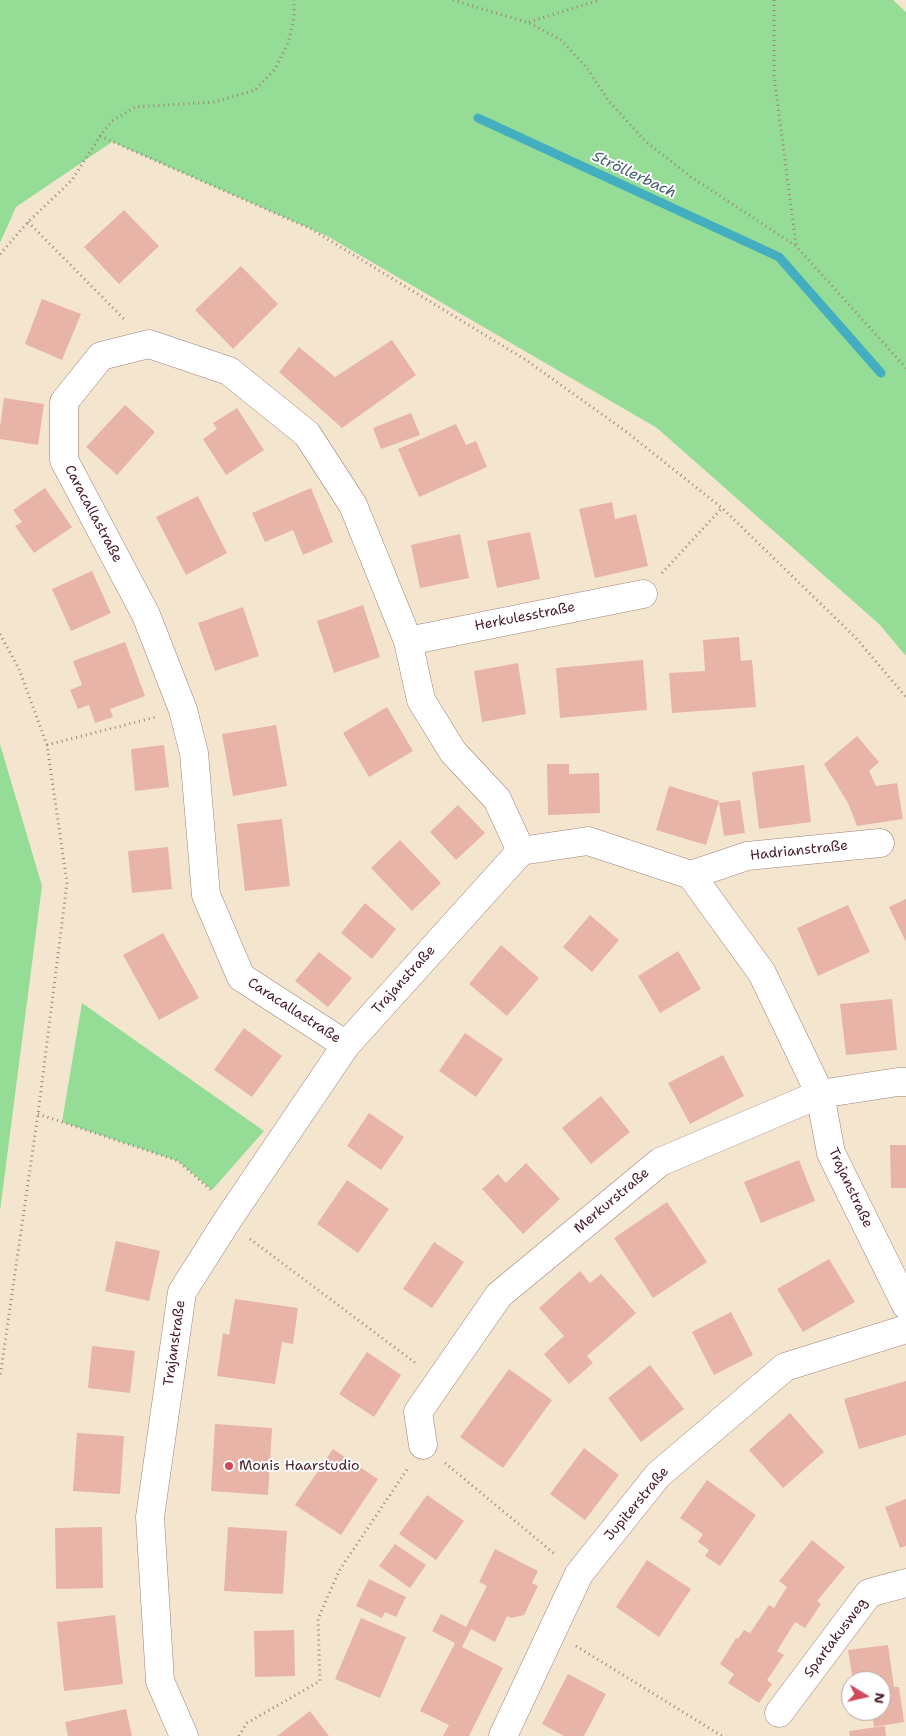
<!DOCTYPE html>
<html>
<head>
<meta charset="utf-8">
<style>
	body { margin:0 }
	#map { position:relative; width:906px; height:1736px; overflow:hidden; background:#f4e6ce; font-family:"Shantell Sans",sans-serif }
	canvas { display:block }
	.north { position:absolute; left:841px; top:1671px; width:50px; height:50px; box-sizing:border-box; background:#fff; border:1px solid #b7a5aa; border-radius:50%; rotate:99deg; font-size:14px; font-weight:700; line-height:20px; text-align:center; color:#4a1f2b }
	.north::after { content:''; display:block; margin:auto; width:18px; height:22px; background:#d1495b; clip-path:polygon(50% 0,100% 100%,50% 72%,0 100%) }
</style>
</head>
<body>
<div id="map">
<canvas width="906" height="1736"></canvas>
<div class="north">N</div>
</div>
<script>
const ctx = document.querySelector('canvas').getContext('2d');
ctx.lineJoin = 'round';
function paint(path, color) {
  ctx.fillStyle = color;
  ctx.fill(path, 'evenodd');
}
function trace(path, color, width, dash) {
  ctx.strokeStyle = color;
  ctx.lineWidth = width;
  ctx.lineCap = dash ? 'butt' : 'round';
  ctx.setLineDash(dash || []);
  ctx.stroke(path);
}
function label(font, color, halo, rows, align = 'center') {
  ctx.font = font + ' "Shantell Sans",sans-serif';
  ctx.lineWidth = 4;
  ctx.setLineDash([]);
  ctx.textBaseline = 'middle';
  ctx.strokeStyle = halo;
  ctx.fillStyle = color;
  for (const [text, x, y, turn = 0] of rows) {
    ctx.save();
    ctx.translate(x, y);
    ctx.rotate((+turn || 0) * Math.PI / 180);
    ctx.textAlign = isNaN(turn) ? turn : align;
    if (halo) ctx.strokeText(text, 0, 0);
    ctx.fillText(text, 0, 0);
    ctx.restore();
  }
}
const green = new Path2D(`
	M0,0H893L906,12V656L879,624L657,428L327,236L112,142L16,207L0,243Z
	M0,744L42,886L0,1211Z
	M82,1003L264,1131L212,1190L178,1161L62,1122Z`);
const stream = new Path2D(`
	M478,118L779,257L881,373`);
const building = new Path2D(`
	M124,210L159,246L119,284L84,247Z
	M241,266L278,304L233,349L195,310Z
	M42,299L81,314L62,360L25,344Z
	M392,340L416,375L342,428L279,372L299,347L335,377Z
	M4,398L44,404L38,445L0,439V427Z
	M125,405L155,432L117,475L86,447Z
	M237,408L264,450L226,475L203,439L217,429L213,423Z
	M411,413L420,435L381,449L373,428Z
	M456,424L466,445L476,441L487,467L419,497L398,449Z
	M45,488L72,527L34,553L15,526L22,522L13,510Z
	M311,488L333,542L303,555L293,530L265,542L252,513Z
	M198,496L227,553L186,575L156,517Z
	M612,502L615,519L636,514L648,566L595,578L579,509Z
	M530,532L540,579L497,588L487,541Z
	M460,534L469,578L420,588L411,545Z
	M92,571L111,613L71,631L52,589Z
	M363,605L380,657L334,673L317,621Z
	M243,607L259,656L215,671L198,623Z
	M739,637L741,661L752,660L756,707L672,713L669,673L705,671L703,640Z
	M125,642L145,696L110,709L113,717L95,723L89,705L78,709L70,690L82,685L73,661Z
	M643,660L647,710L560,718L556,668Z
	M518,663L526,714L482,722L474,671Z
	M387,707L413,751L369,777L343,733Z
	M276,725L287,786L233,796L222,734Z
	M857,736L879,762L869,771L876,786L897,783L903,819L857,826L848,803L824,764Z
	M164,745L169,787L135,791L131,749Z
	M547,764H569V774L599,773L600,813L548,815Z
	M804,765L811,822L759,829L752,772Z
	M669,786L719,801L706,845L656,830Z
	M740,800L745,833L724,836L719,803Z
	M458,805L485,833L456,860L430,832Z
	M282,819L290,886L245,891L237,824Z
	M400,840L441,883L412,911L371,868Z
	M168,847L172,889L132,893L128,851Z
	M906,899V942L889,907Z
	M365,903L396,929L372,959L341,933Z
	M848,905L870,952L818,976L797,928Z
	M590,915L619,940L592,972L563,947Z
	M163,933L199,998L159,1020L123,955Z
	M501,945L539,978L507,1016L469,984Z
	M678,951L701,989L660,1013L638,976Z
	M319,952L352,978L328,1007L295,981Z
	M892,999L897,1050L846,1055L840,1004Z
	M244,1028L282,1056L252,1097L214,1070Z
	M465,1033L503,1059L476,1097L439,1071Z
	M723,1055L744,1096L690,1124L668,1083Z
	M601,1096L630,1132L591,1164L562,1128Z
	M369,1113L404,1137L381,1170L347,1146Z
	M890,1145H906V1188H891Z
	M799,1160L815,1201L761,1223L744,1182Z
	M526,1163L560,1199L523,1234L482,1189L498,1174L506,1183Z
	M347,1180L389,1209L358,1253L317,1224Z
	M667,1202L707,1262L653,1298L614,1238Z
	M116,1241L160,1251L149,1301L105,1291Z
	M434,1242L464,1262L432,1308L403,1289Z
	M829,1259L855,1302L803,1332L777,1289Z
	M580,1271L590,1283L601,1274L636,1313L587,1356L593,1363L569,1384L544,1354L564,1336L539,1308Z
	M235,1299L298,1308L293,1344L282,1342L275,1384L217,1376L223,1333L229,1335Z
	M731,1312L753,1355L714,1375L692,1332Z
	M92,1346L135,1351L130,1393L88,1388Z
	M367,1352L401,1375L374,1417L339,1394Z
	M650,1365L684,1409L641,1442L608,1398Z
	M509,1369L552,1400L503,1468L460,1437Z
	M906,1381V1435L859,1449L844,1399Z
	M790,1413L824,1452L783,1488L749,1450Z
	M215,1424L272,1428L268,1495L211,1491Z
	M77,1433L124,1436L120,1494L73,1491Z
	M584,1448L619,1475L585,1520L550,1494Z
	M333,1449L378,1479L341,1535L295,1505Z
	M707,1480L756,1515L720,1566L705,1556L709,1550L698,1542L703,1534L680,1518Z
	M427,1495L464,1521L436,1560L399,1534Z
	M906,1499V1546L900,1548L885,1507Z
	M102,1527L103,1588L56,1589L55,1528Z
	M228,1527L287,1531L283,1594L224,1591Z
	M812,1540L845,1567L817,1601L821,1604L805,1628L795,1622L777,1651L784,1655L767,1680L772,1684L759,1703L728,1683L734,1674L720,1664L736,1638L738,1639L744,1630L750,1633L769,1605L774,1608L787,1587L779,1581Z
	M395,1544L426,1565L410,1588L379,1566Z
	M495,1549L538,1571L532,1583L538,1586L524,1615L511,1618L507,1616L495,1642L471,1629L462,1647L503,1668L469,1736H443L449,1725L420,1711L455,1643L432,1631L441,1614L466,1627L487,1586L479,1582Z
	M647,1560L691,1589L659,1637L616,1607Z
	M369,1579L406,1597L396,1617L385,1612L382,1618L356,1606Z
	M115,1615L123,1684L64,1691L57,1622Z
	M361,1618L406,1637L380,1698L335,1679Z
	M294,1630L295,1676L255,1677L254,1631Z
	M888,1645L894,1687H899L904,1722L874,1727L872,1711H881V1681H853L848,1650Z
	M568,1674L606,1694L584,1736H564L542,1724Z
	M126,1709L132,1736H68L65,1722Z
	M310,1711L329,1736H277Z
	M885,1726L886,1736H850L849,1731Z`);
const path = new Path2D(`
	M453,0L529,23L561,40L587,68L608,100L645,141L691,177L796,246L906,368
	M774,0V76L796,245
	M529,22L600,0
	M100,136L311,229L526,360L624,430L722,508L856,638L906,697
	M28,222L124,319
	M0,254L28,222L72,180L100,136L112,121L135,107L215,102L255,90L275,69L288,43L294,18V0
	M662,573L722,508
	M0,634L19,669L47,745L67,883L38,1114L0,1377
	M47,745L156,717
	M38,1114L178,1161L213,1192
	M250,1239L417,1364
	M445,1463L556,1555
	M576,1646L722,1736
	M239,1736L247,1723L320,1681L318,1619L339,1571L408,1468`);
const minor = new Path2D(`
	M408,641L643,594
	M691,875L747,856L880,843
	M346,1045L241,977L206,895L194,753L183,710L146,615L64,460V402L101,356L149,344L229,371L307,434L353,505L408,641L421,700L453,752L497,799L521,851
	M423,1445L418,1412L499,1295L660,1162L820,1094L898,1082H906
	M779,1713L869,1593L906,1583
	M184,1736L160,1681L150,1517L182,1292L227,1221L346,1045L521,851L588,841L691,875L762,973L820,1094L831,1153L906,1305
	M503,1736L579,1574L658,1475L785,1367L906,1329`);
const markers = [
	[229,1466,5,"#d1495b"]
];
const streetNames = [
	["Caracallastraße",93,514,62],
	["Herkulesstraße",525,617,-11],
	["Hadrianstraße",799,851,-6],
	["Trajanstraße",404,980,-48],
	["Caracallastraße",294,1011,33],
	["Trajanstraße",850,1188,65],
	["Merkurstraße",612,1201,-40],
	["Trajanstraße",175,1343,-82],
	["Jupiterstraße",637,1504,-50],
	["Spartakusweg",836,1638,-53]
];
const poiNames = [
	["Monis Haarstudio",239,1466]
];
const waterNames = [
	["Ströllerbach",634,175,25]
];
paint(green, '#95dc96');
trace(stream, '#42aec0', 9);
paint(building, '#e8b4a7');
trace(minor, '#9f827c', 29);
trace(path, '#9f827c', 3, [1, 4]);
trace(minor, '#fff', 28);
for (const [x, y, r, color] of markers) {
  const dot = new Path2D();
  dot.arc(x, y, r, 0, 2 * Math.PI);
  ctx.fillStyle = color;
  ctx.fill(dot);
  trace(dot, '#fff', 2);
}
label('14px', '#4a1f2b', '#fff', streetNames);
label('14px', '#4a1f2b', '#fff', poiNames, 'left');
label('italic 15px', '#465f6e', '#fff', waterNames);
</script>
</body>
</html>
